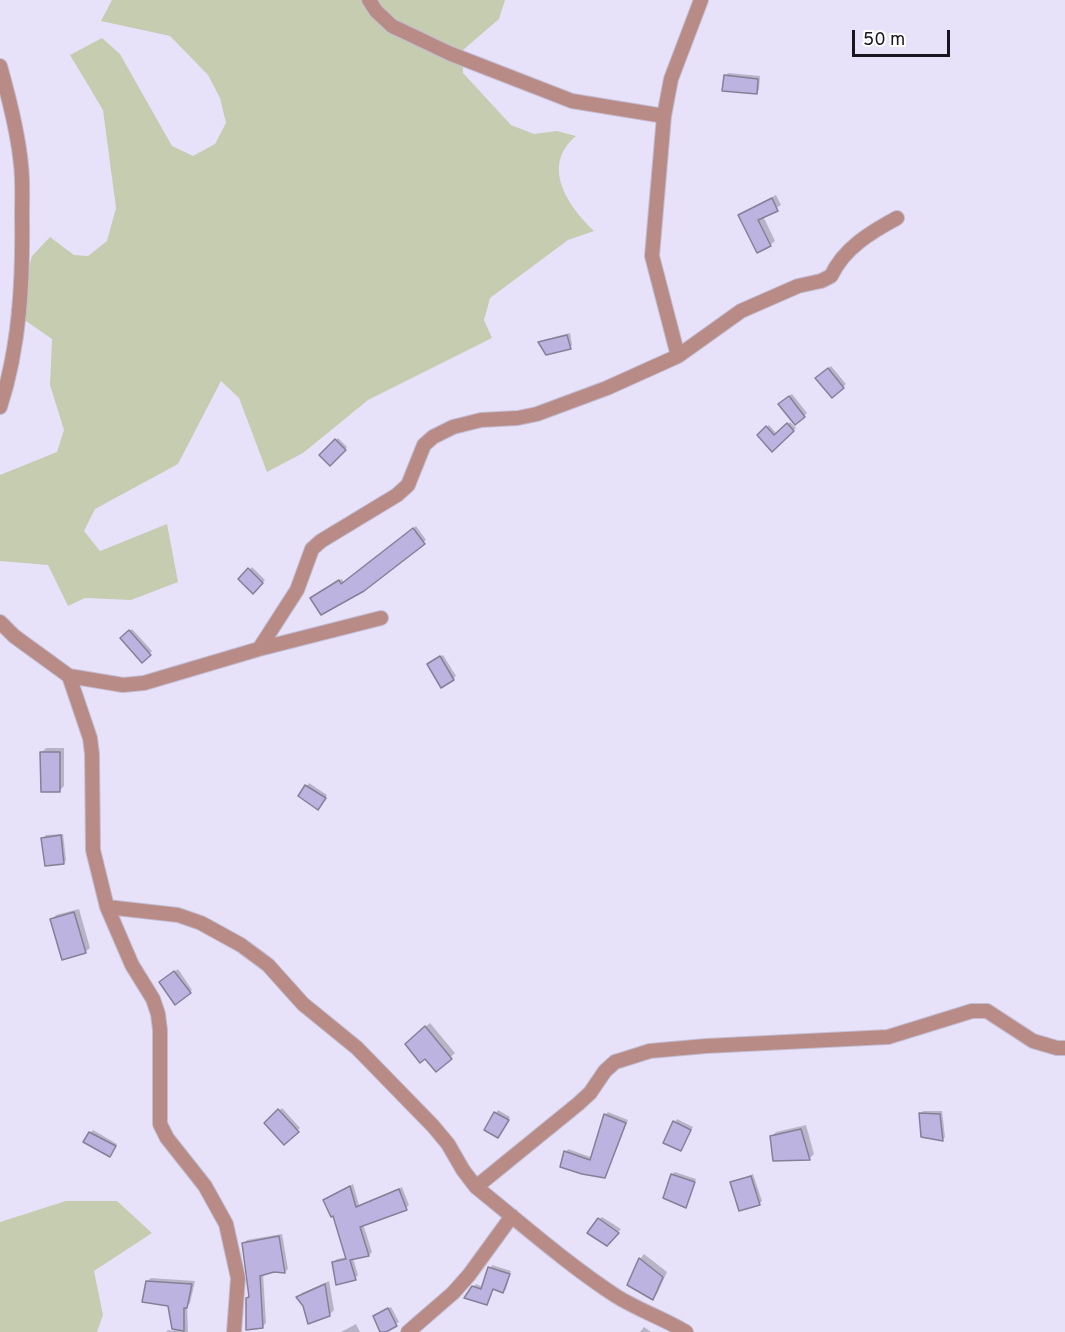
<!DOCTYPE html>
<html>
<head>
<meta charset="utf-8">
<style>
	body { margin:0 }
	#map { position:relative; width:1065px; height:1332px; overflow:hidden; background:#e7e2fa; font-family:Overpass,sans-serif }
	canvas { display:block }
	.scale { position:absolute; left:852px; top:30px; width:98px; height:27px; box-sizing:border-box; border:3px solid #17151d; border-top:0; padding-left:8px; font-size:18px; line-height:21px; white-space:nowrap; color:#17151d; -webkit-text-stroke:4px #fff; paint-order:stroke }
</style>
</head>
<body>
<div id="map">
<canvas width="1065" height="1332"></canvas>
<div class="scale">50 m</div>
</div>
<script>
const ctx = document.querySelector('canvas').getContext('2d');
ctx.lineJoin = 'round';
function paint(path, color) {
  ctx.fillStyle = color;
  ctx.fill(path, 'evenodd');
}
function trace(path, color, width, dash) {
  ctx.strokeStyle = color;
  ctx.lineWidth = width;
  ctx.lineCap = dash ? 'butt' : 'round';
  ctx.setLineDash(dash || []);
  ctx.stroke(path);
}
const green = new Path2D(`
	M112,0H505L499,19L463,50V73L511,125L534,134L557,131L576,136C540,166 568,206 594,231L568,240L490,298L484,320L492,338L368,400L303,453L267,472L239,398L221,381L178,464L95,509L84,531L100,551L167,524L178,582L131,600L85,598L68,606L48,565L0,561V475L57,452L64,430L50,385L52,339L10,310L20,299L32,256L50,237L74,255L88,256L107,241L116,208L103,110L70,55L102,38L120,54L172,146L193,156L215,144L226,123L220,98L208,75L170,36L101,21Z
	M66,1201H117L152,1233L94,1271L103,1315L97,1332H0V1222Z`);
const shadow = new Path2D(`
	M728,73L760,76L759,90L756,92L725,76Z
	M776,195L781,205L763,216L775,241L770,245L740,215L745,211Z
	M570,333L572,345L570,347L540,342L543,340Z
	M831,366L846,384L843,387L820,375Z
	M792,394L807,413L804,416L783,401Z
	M790,422L796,428L772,450L759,435L769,425L777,434Z
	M338,438L347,447L330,464L321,455Z
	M416,526L426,540L363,589L312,598L342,579L344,583Z
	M252,567L265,580L253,592L240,579Z
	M132,629L152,651L142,661L122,638Z
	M443,655L456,676L453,679L431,662Z
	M46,748H64V786L60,790L42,752Z
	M309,783L327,795L320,806L300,796Z
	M63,834L66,860L64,863L43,838L46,835Z
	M79,909L90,948L85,952L52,920L56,915Z
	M178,969L192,990L190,992L163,980Z
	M430,1023L455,1053L436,1070L411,1039Z
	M282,1108L300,1128L284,1143L266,1123Z
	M498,1110L510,1117L500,1134L486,1129Z
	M923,1111H942L945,1137L942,1140L920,1114Z
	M608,1112L628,1120L607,1173L605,1176L562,1166L566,1152L568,1149L593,1158L606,1114Z
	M677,1119L693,1127L680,1149L665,1142Z
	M806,1125L814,1154L809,1159L771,1137L776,1132Z
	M93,1130L117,1144L112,1152L90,1133Z
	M675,1172L696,1179L685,1206L672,1174Z
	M753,1174L762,1201L759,1204L732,1183Z
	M353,1184L359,1205L402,1187L409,1205L406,1208L363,1224L372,1252L369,1255L353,1258L358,1275L355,1278L334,1262L337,1259L347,1257L334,1214L325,1200Z
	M602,1217L621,1229L607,1245L599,1219Z
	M282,1234L288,1269L285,1272L274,1270L263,1274L266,1323L262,1327L247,1298L250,1295L243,1244L247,1240Z
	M644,1254L667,1272L657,1294L653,1298L629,1284L640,1259Z
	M492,1265L511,1271L506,1289L503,1292L494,1287L487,1303L473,1287L476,1284L483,1287Z
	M151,1278L195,1281L190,1303L187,1306L188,1332H166L168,1330L174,1331L170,1304L147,1281Z
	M329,1281L334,1310L329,1315L304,1305L298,1297L302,1293Z
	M391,1307L399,1322L382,1332L377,1314Z
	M356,1324L360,1332H341Z
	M644,1327L651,1332H640Z`);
const building = new Path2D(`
	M724,75L758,79L757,94L722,91Z
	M772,198L778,211L758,220L771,246L757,253L738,215Z
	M567,335L571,349L546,355L538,342Z
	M828,368L844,388L832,398L815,378Z
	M789,396L805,417L795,425L778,404Z
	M787,423L794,431L772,452L757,435L766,426L774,435Z
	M335,439L346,450L330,466L319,455Z
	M413,528L425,544L364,591L321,615L310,598L339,580L341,584Z
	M248,568L263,583L253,594L238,579Z
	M129,630L151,655L142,663L120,638Z
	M440,656L454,680L441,688L427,664Z
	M40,752H60V792H41Z
	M305,785L326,798L318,810L298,796Z
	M61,835L64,864L45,866L41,838Z
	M74,912L86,953L62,960L50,919Z
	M174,971L191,993L175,1005L159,982Z
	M425,1026L452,1059L436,1072L425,1059L420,1063L405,1044Z
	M278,1109L299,1132L284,1145L264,1123Z
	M494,1112L509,1120L498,1138L484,1130Z
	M919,1113L940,1114L943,1141L921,1137Z
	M604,1114L626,1123L605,1178L582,1174L560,1167L564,1151L590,1160Z
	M673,1121L691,1130L681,1151L663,1143Z
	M801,1129L810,1160L773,1161L770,1136Z
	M89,1132L116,1146L110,1157L83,1142Z
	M671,1174L695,1182L686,1208L663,1198Z
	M751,1176L760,1205L739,1211L730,1182Z
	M350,1186L356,1207L399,1189L407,1210L360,1227L369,1256L350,1260L356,1280L336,1285L332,1262L346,1259L333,1216L331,1217L323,1200Z
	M598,1218L619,1233L607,1246L587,1233Z
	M279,1236L285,1273L274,1272L260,1276L263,1328L246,1330V1298L249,1297L242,1243Z
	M639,1258L663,1277L653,1300L627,1285Z
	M488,1267L510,1274L503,1293L493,1289L487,1305L464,1298L472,1286L481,1289Z
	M146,1281L192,1284L187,1308H184V1331L172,1329L168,1306L142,1302Z
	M325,1284L330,1316L308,1324L303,1306L296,1297Z
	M388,1308L397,1326L386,1332H380L373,1316Z`);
const minor = new Path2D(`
	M369,0L376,11L392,26L451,54L572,101L664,116
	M0,66C9,98 18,132 21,165C23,182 22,199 22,216C23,280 20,346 0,407
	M678,356L652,256L664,116L671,79L701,0
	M0,622L14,636L69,676L123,685L144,683L259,649L381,618
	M259,649L297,590L312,549L321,541L397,495L408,485L424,445L433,437L453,427L481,420L518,418L537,414L607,388L678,356L741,311L798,286L821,281L831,276C844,248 871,232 897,218
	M69,676L90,738L92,754L93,850L107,907L132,965L153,999L158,1014L160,1030V1124L167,1138L205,1186L226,1224L238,1278L234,1332
	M107,907L178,915L201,923L241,945L268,965L303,1004L357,1048L433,1126L448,1144L463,1170L476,1187C522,1224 567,1264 616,1296C638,1310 663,1318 686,1332
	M476,1187L578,1104L590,1093L605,1071L615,1062L650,1051L706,1046L888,1037L972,1011H987L1033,1041L1057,1048H1065
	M408,1332L453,1293L469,1275L512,1216`);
paint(green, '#c6ccb0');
paint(shadow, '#0003');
paint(building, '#bdb3e1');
trace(building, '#858097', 1.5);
trace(minor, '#c2bdd2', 16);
trace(minor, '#b98b87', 14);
</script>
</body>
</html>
